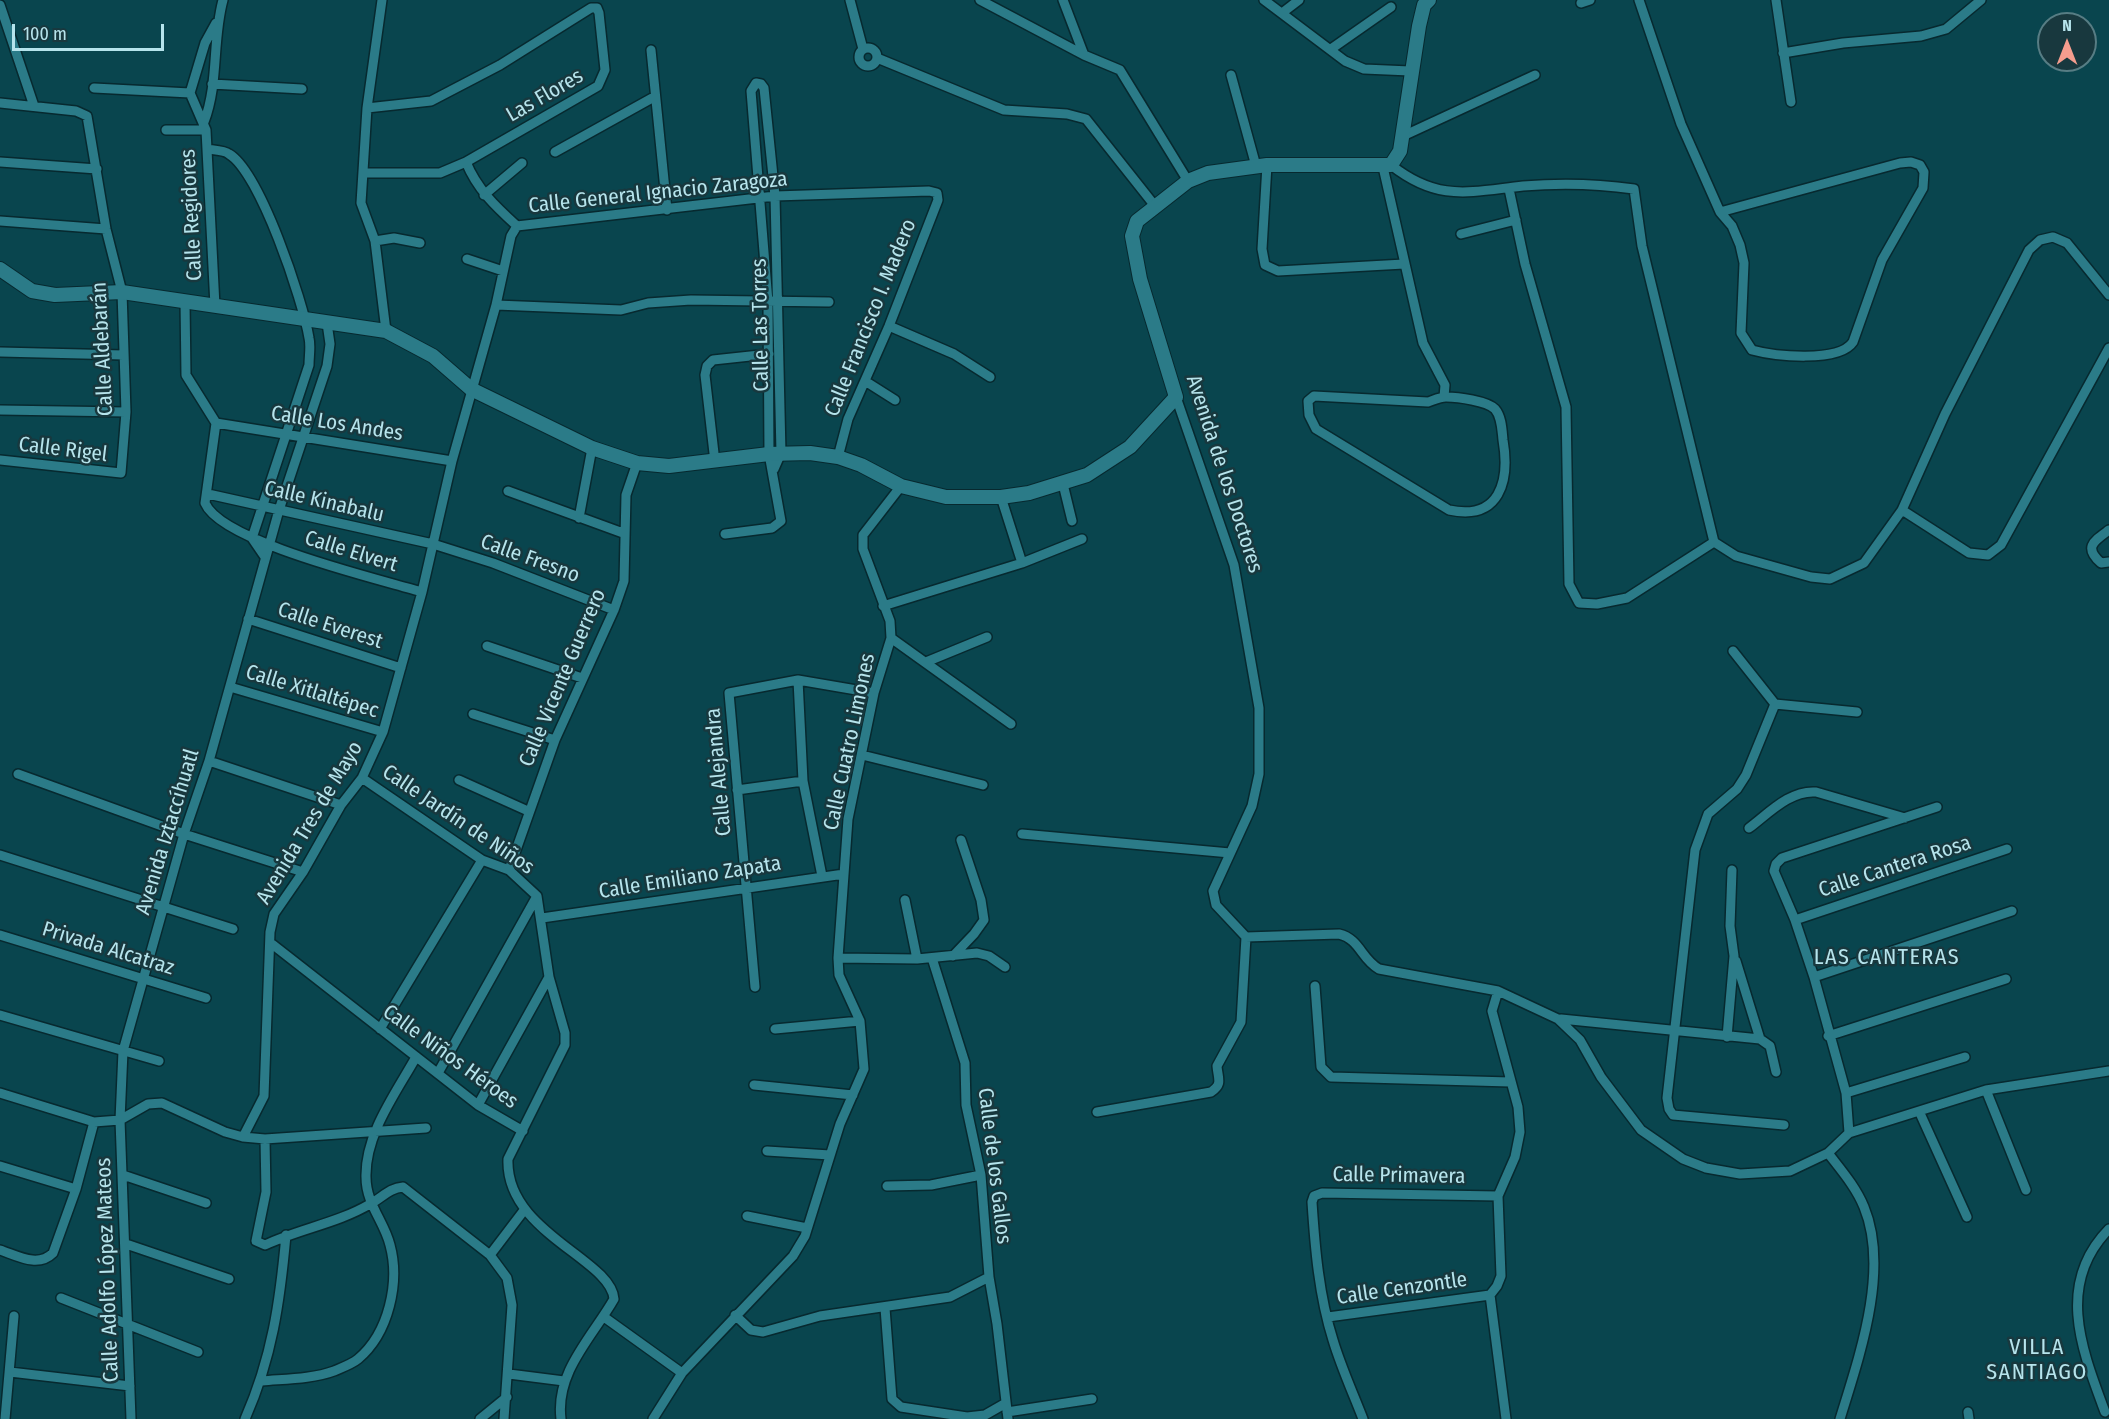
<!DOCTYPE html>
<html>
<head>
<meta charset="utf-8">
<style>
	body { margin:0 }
	#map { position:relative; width:2109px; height:1419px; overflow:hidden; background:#09454e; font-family:"Fira Sans Condensed",sans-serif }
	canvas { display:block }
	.north { position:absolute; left:2037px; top:12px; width:60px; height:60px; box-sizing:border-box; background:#18383e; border:2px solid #577d84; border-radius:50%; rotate:0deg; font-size:16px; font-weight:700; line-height:24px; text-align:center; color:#b6e4ec }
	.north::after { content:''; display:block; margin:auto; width:21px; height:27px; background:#f59d8e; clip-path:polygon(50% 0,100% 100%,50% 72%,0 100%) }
	.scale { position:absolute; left:12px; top:24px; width:152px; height:27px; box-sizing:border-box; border:3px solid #b6e4ec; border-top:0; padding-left:8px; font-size:18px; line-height:21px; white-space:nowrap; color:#b6e4ec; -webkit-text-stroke:4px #18383e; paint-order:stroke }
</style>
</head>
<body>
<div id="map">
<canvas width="2109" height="1419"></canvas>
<div class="north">N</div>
<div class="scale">100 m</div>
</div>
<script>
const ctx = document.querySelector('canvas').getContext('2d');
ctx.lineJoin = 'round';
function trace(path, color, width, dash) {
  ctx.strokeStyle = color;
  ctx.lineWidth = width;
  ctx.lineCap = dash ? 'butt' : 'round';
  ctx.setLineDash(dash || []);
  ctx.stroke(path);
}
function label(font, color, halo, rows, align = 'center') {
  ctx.font = font + ' "Fira Sans Condensed",sans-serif';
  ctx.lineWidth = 5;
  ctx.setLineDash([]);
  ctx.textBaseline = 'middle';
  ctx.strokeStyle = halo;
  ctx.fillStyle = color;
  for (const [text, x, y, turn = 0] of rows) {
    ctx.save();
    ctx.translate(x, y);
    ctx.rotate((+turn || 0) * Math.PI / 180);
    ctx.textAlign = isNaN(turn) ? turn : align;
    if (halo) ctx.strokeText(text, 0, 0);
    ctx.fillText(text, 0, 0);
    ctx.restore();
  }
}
const street = new Path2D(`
	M382,0L367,108L361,203L375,241L386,331
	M850,0L863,49
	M980,0L1084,55L1120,70L1188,181
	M1063,0L1084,55
	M1264,0L1345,61L1364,69L1410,71
	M1639,0L1681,124L1720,212L1732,226L1740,245L1744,263L1741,333L1752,350C1774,356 1839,363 1853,342L1882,260L1923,188L1924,172L1920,165L1911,162L1900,163L1720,212
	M1776,0L1791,102
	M1581,3L1590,0
	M0,5L34,106
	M1282,13L1299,0
	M859 57a9 9 0 1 1 18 0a9 9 0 1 1-18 0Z
	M1331,49L1391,7
	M651,50L667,210
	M1783,53L1843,43L1921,36L1946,29L1981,0
	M877,58L1004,110L1067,114L1086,119L1155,206
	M1231,75L1256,166
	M212,84L302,89
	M94,88L190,93
	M0,103L76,111L87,116L106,229L122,292L126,412L121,473L0,460
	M204,122C219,83 212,40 223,0
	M166,130H206
	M1403,136L1535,75
	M207,149C213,150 224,150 229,154C260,172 303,301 309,338C311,346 309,356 309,365L252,538L265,557
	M555,152L654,97
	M0,162L97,169
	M466,162C477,189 495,206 517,226
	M1267,165L1262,249L1265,265L1278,271L1404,264
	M1391,165C1438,202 1468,192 1523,186C1558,183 1599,184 1634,189L1642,246L1714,542L1736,556L1811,577L1830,579L1864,563L1902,510L1945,414L2029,250L2040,240L2053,237L2067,243L2109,295
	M1383,167L1423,343L1445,385L1444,397
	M363,173H440L466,162L598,86L605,70L599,13L597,8H591L500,65L431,101L367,108
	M1509,189L1525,264L1566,407L1569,584L1579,603L1597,604L1627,598L1714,542
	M484,195L522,163
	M0,221L106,229
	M517,226L775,196L929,191L937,193L938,200L889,326L848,419L838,457
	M1461,234L1516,220
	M375,241L394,238L420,243
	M467,259L503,271
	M185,302L186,375L216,423L205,503C221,542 379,579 422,592
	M496,305L621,310L648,303L691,300L829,302
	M215,306L206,130L190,93L205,43L216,23
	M889,326L954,354L990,377
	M0,352L124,355
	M865,381L895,400
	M1314,396L1428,402C1434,400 1440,397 1446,397C1458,397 1487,401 1495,409C1502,417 1502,431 1503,440C1510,481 1500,521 1449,510L1316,429L1309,415L1308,401Z
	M1176,397L1234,565L1259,708V774L1252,806L1213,891L1216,905L1246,937L1339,934C1360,939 1361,959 1379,969L1498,991L1558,1019L1580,1040L1601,1077L1641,1130L1683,1159L1706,1168L1740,1174L1790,1171L1828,1153L1849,1133L1986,1090L2109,1071
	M0,410L126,412
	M216,423L452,461
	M715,462L705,375L707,366L713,360L769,354
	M1063,484L1072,521
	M508,491L623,533
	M208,494L433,544L493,563L614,610
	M1001,497L1022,563
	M1902,510L1969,553L1988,555L2001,545L2109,348
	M579,518L592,448
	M2109,530C2094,541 2083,547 2101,563L2109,562
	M725,534L772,528L781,521L769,454L768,302L751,91L756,83L761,84L764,88L775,196L781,453L774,469
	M883,606L1022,563L1082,539
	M248,619L401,668
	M891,638L1011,724
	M487,646L582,678
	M1733,651L1775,704L1857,712
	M926,662L987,637
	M798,680L803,781L822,876
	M230,687L383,732
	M1775,704L1746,775L1737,789L1708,814L1695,850L1667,1098L1669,1109L1673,1115L1784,1125
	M473,714L555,740
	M862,755L983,785
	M209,761L341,805
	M18,774L184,834L303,872
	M362,778L482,860L509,870L537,896L549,977L565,1033V1045L508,1159C505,1232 611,1259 614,1299C593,1336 555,1372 561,1419
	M459,780L528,811
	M737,790L803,781
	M1749,828C1769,813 1790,790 1816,792L1905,818
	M1022,834L1230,853
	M0,855L233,929
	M509,870L555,740L614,610L624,581L626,495L637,463
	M905,900L917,959
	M542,918L844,874
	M1795,920L2007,849
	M0,935L206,998
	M272,944L478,1105L523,1131
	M953,956L974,934L984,920L981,900L961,840
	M838,958L917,959L977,953L989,956L1005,967
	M932,958L965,1063L966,1105L981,1175L989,1277L997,1324L1008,1419
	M1736,961L1760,1039
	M1814,977L2012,911
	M1315,986L1321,1067L1331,1077L1510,1082
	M755,987L729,693L798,680L874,693
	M0,1015L159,1061
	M1561,1019L1760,1039L1770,1046L1776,1072
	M380,1029L482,860
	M775,1029L860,1021
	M1828,1036L2006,979
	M1727,1037L1734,956L1730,926L1732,870
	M438,1073L537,896
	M754,1085L853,1095
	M1986,1090L2026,1190
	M0,1093L94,1122L120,1120L148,1104L162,1103L225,1132L243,1137L265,1139L426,1128
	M1846,1093L1965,1057
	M478,1105L549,977
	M1919,1111L1967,1217
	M1097,1112L1211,1092C1223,1084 1218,1079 1217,1066L1241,1022L1246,937
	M1849,1133L1846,1093L1814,977L1795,920L1774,871L1776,864L1782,858L1937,807
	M243,1137L264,1096L270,932L274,914L303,872L341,805L362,778L383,732L422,592L452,461L496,305L511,236L517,226
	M265,1139L266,1192L256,1241L265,1245C299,1229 338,1223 370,1204C382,1198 389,1188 403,1187L490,1255L507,1278L512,1305L504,1419
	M767,1151L830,1155
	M1828,1153C1841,1170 1856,1187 1864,1207C1890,1270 1859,1357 1840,1419
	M0,1166L76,1189
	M123,1175L206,1203
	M887,1186L931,1185L981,1175
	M747,1216L807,1228
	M126,1244L229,1279
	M0,1250C18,1256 38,1268 53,1253L76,1189L94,1122
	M490,1255L525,1209
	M1490,1295L1506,1419
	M61,1298L198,1352
	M885,1308L892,1399L901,1407L967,1417L985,1415L1006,1403
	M735,1315L751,1330L763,1332L820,1316L950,1297L989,1277
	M604,1317L682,1373
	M1328,1317L1490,1295L1497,1286L1501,1276L1498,1196L1515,1157L1520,1132L1518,1107L1492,1011L1498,991
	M10,1372L130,1386
	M509,1374L564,1381
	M262,1381C284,1379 313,1379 334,1371C341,1368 352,1364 358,1359C389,1333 400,1282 390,1245C384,1221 366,1204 366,1177C365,1134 396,1093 416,1057
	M1007,1412L1092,1399
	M1968,1412L1969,1419
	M2105,1412C2082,1350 2055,1284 2109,1229
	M5,1419L14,1316
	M131,1419L120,1120L123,1051L184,834L209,761L279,510L327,366L330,344L327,323
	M245,1419C272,1358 280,1302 286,1235
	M480,1419L507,1397
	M653,1419L682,1373L793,1256L805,1236L840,1124L864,1069L860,1021L839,975L838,958L848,819L874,693L891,638L890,621L863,549V535L901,486
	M1363,1419C1353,1393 1341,1367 1333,1340C1319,1296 1315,1248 1312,1202L1314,1196L1322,1193L1498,1196`);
const secondary = new Path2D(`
	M0,269L32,291L55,295L122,292L386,331L433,356L471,389L592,448L637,463L669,466L769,454L810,453L838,457L861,465L901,486L946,497H1001L1029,493L1087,475L1130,447L1176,397L1140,279L1132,236L1137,221L1188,181L1208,173L1267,165H1391L1400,151L1419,26L1424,5L1429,0`);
const streetNames = [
	["Las Flores",545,96,-30],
	["Calle General Ignacio Zaragoza",658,193,-6],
	["Calle Regidores",192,215,-93],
	["Calle Francisco I. Madero",871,318,-68],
	["Calle Las Torres",761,325,-91],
	["Calle Aldebarán",103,349,-93],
	["Calle Los Andes",337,424,9],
	["Calle Rigel",63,450,7],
	["Avenida de los Doctores",1224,474,72],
	["Calle Kinabalu",324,502,13],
	["Calle Elvert",351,552,17],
	["Calle Fresno",530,559,20],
	["Calle Everest",330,626,18],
	["Calle Vicente Guerrero",563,678,-67],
	["Calle Xitlaltépec",312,692,17],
	["Calle Cuatro Limones",850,742,-78],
	["Calle Alejandra",719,772,-95],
	["Calle Jardín de Niños",458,820,34],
	["Avenida Tres de Mayo",310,823,-59],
	["Avenida Iztaccíhuatl",168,832,-73],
	["Calle Cantera Rosa",1895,867,-18],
	["Calle Emiliano Zapata",690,878,-9],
	["Privada Alcatraz",108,949,17],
	["Calle Niños Héroes",450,1057,36],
	["Calle de los Gallos",994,1166,83],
	["Calle Primavera",1399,1176,1],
	["Calle Adolfo López Mateos",108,1270,-92],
	["Calle Cenzontle",1402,1289,-8]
];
const neighbourhoodNames = [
	["LAS CANTERAS",1887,958],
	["VILLA",2037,1348],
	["SANTIAGO",2037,1373]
];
trace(street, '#07292f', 12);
trace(secondary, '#07292f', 16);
trace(street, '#2b7b88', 9);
trace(secondary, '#2b7b88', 14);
label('21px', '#b6e4ec', '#18383e', streetNames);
ctx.letterSpacing = '1.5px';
label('22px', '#b6e4ec', '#18383e', neighbourhoodNames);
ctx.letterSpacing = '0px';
</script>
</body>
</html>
